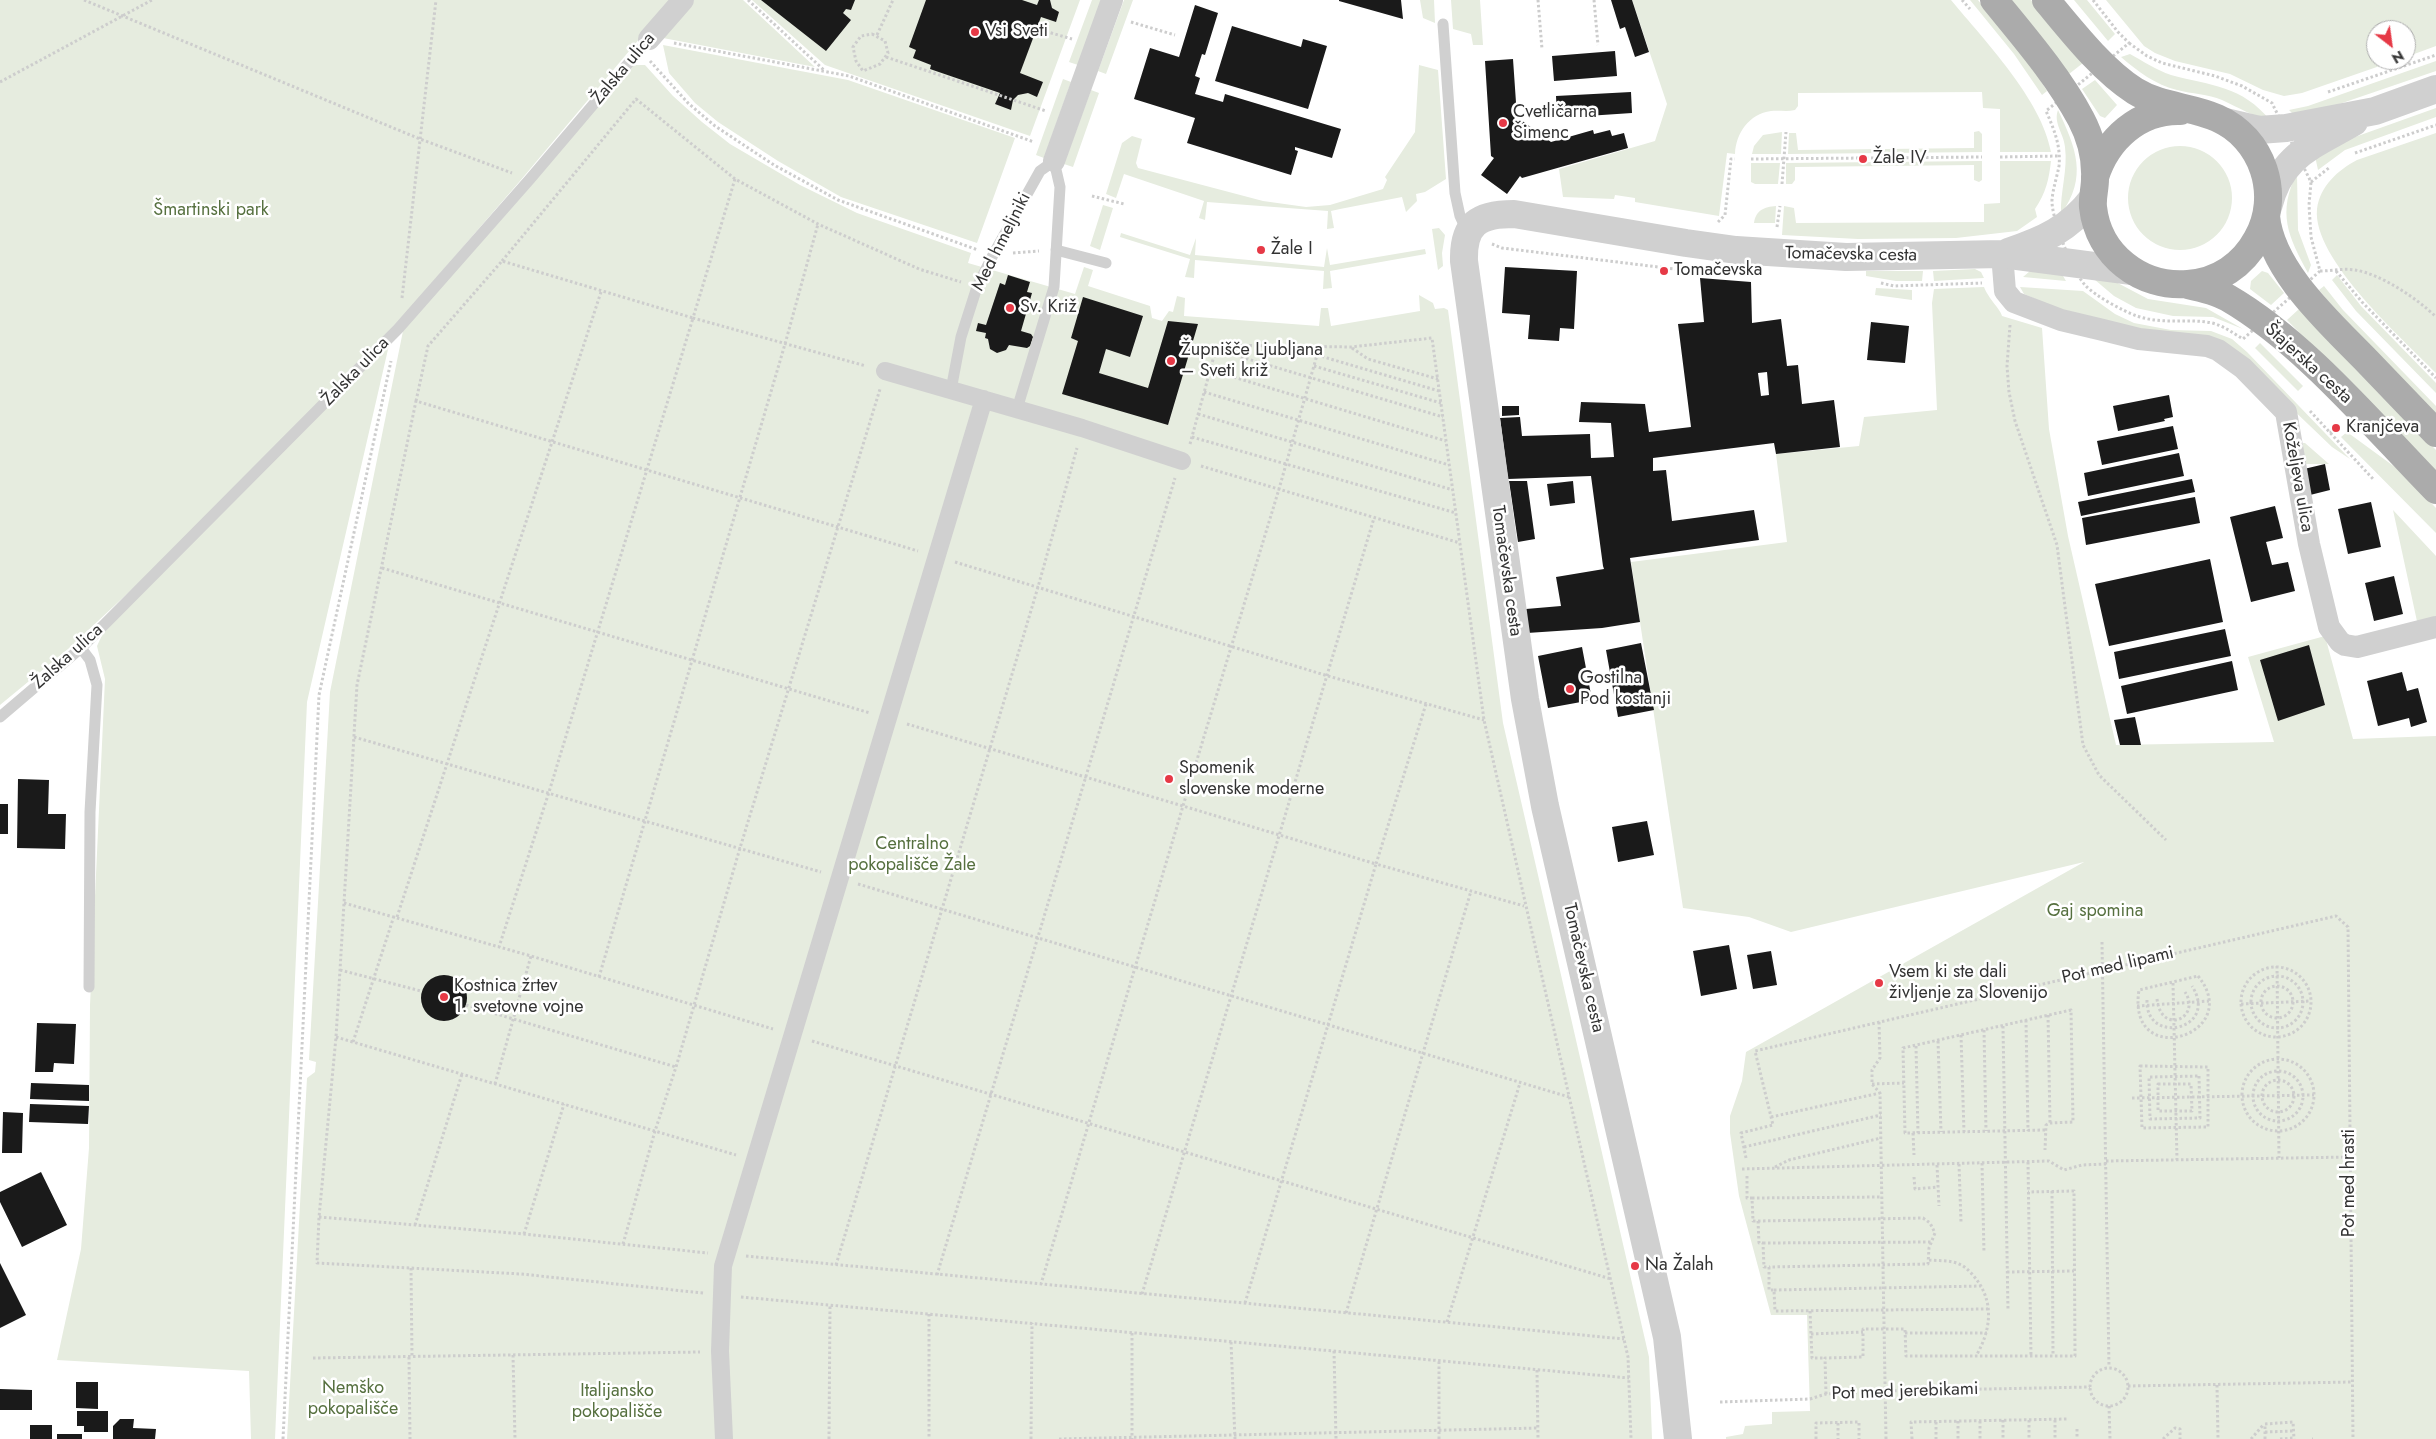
<!DOCTYPE html>
<html>
<head>
<meta charset="utf-8">
<style>
	body { margin:0 }
	#map { position:relative; width:2436px; height:1439px; overflow:hidden; background:#fff; font-family:Jost,sans-serif }
	canvas { display:block }
	.north { position:absolute; left:2366px; top:20px; width:50px; height:50px; box-sizing:border-box; background:#fff; border:1px solid #adadad; border-radius:50%; rotate:150deg; font-size:14px; font-weight:700; line-height:20px; text-align:center; color:#333 }
	.north::after { content:''; display:block; margin:auto; width:18px; height:22px; background:#e63946; clip-path:polygon(50% 0,100% 100%,50% 72%,0 100%) }
</style>
</head>
<body>
<div id="map">
<canvas width="2436" height="1439"></canvas>
<div class="north">N</div>
</div>
<script>
const ctx = document.querySelector('canvas').getContext('2d');
ctx.lineJoin = 'round';
function paint(path, color) {
  ctx.fillStyle = color;
  ctx.fill(path, 'evenodd');
}
function trace(path, color, width, dash) {
  ctx.strokeStyle = color;
  ctx.lineWidth = width;
  ctx.lineCap = dash ? 'butt' : 'round';
  ctx.setLineDash(dash || []);
  ctx.stroke(path);
}
function label(font, color, halo, rows, align = 'center') {
  ctx.font = font + ' Jost,sans-serif';
  ctx.lineWidth = 5;
  ctx.setLineDash([]);
  ctx.textBaseline = 'middle';
  ctx.strokeStyle = halo;
  ctx.fillStyle = color;
  for (const [text, x, y, turn = 0] of rows) {
    ctx.save();
    ctx.translate(x, y);
    ctx.rotate((+turn || 0) * Math.PI / 180);
    ctx.textAlign = isNaN(turn) ? turn : align;
    if (halo) ctx.strokeText(text, 0, 0);
    ctx.fillText(text, 0, 0);
    ctx.restore();
  }
}
const green = new Path2D(`
	M0,0H672L520,181L405,314L310,413L143,579L68,649L0,705Z
	M694,0H743L815,67L663,38Z
	M752,0H1080L1030,136L825,65Z
	M1092,0H1101L1078,65L1069,62Z
	M1124,0H1133L1106,74L1098,71Z
	M1420,0H1434L1435,23L1423,18Z
	M1451,0H1480L1483,45H1473L1471,34L1453,29Z
	M1632,0H1951C1984,40 2042,100 2051,152H2000V109L1983,108L1982,92L1798,93V106L1795,110C1787,112 1779,110 1771,111C1749,114 1736,133 1735,154L1727,153L1719,216L1635,202V198L1615,195L1614,199L1563,197L1559,169L1655,141L1667,104Z
	M1970,0H1978L2034,70L2047,91L2042,95L2014,54Z
	M2009,0H2031L2083,63L2069,74Z
	M2074,0H2087L2115,34L2108,41Z
	M2106,0H2436V46L2406,57V30H2376V60H2397L2302,93L2284,96L2263,90L2230,74L2175,61L2155,53L2144,46Z
	M663,45L848,80L1015,138L977,243L841,197L778,161L718,122L695,103L669,73Z
	M2130,54C2143,61 2156,70 2171,75C2212,86 2241,85 2271,121C2253,116 2239,108 2222,100C2208,94 2192,94 2177,90C2156,85 2137,71 2121,57Z
	M2436,61V71L2310,114H2293L2289,110L2308,106Z
	M634,65H645L673,96L702,122L730,144L800,185L857,213L971,253L968,263L1075,294L1084,267L1093,270L1088,286L1150,306L1152,318L1162,321L1169,311L1173,312L1177,296L1185,298L1184,316L1319,326L1321,308H1328L1331,326L1420,311L1419,295L1433,303L1435,309L1444,308L1448,310L1503,723L1649,1357L1652,1439H287L307,1078L315,1072L316,1062L309,1060L330,692L403,331Z
	M1419,65L1438,70L1446,179L1425,192L1416,194L1417,201L1406,212L1402,197L1340,209L1331,211L1334,228L1327,229L1328,211L1207,202L1205,220L1199,218L1204,201L1124,174L1116,198L1106,194L1122,143L1132,136L1142,139L1136,163L1138,168L1263,201L1306,207L1330,205L1383,189L1387,180L1385,177L1415,132Z
	M1063,79L1071,82L1044,158L1036,155Z
	M2095,80L2117,105L2105,118L2100,116L2082,89Z
	M1091,90L1099,93L1073,167L1064,164Z
	M2436,108V117L2345,150L2318,170L2315,156L2341,142Z
	M2058,110C2076,148 2088,177 2061,214C2060,192 2068,170 2065,147C2064,134 2053,123 2058,110Z
	M1979,131L1982,134V152L1788,154L1789,133H1796L1798,150L1974,148V132Z
	M1782,132L1781,154H1752L1754,146L1763,135Z
	M2436,133V373C2403,339 2312,259 2317,209C2320,186 2338,170 2357,160Z
	M2128 198a52 52 0 1 1 104 0a52 52 0 1 1-104 0Z
	M1982,161V180L1979,182L1974,180V165L1795,167V180L1792,184H1786V163Z
	M2000,161H2051C2049,179 2046,193 2035,209L2037,217L2017,231L1956,238L1858,239L1782,235L1784,206L1794,208L1796,223L1984,222V204L2000,203Z
	M1751,163H1780L1778,184H1755L1751,182Z
	M2297,173L2298,230L2311,265L2308,273C2288,236 2277,213 2297,173Z
	M1103,205L1113,208L1100,250L1090,246Z
	M1776,206L1775,223H1754C1756,210 1764,207 1776,206Z
	M1439,228L1445,235L1442,253L1443,266L1438,270L1432,229Z
	M1121,233L1190,255L1196,238L1195,255L1324,267L1327,248L1330,265L1425,249L1426,254L1330,271L1332,288L1323,289L1324,271L1195,260L1194,278L1185,277L1190,259L1120,237Z
	M1975,269L1981,272L1984,278L1934,281L1933,271Z
	M2059,269L2066,281L2023,277L2030,271Z
	M1866,271H1923L1922,281H1896L1866,276Z
	M2262,271L2268,273L2284,293L2271,305L2250,289L2251,281Z
	M2088,274L2112,280L2148,299L2206,308L2243,329L2213,317L2173,316L2136,308L2114,296Z
	M2337,275L2361,306L2436,383V393L2356,311L2332,280Z
	M2324,286L2343,310L2436,406V416L2328,301L2319,290Z
	M1984,287C1988,298 2001,310 2002,316L2042,328L2049,429L2068,536L2116,745L2274,742L2248,657L2325,636L2353,739L2436,736V1439H1726V1437L1743,1434L1745,1426L1772,1424V1412L1810,1411L1807,1315H1771L1739,1196L1730,1133V1116L1742,1081L1746,1052L2084,862L1791,932L1749,917L1683,908L1631,562L1787,542L1776,454L1859,446L1864,417L1937,410L1932,303L1934,289Z
	M2020,287L2083,291L2115,314L2134,323L2171,330L2211,331L2232,339L2247,352L2350,459L2332,447L2262,380L2169,337L2070,314L2024,294Z
	M1876,288L1912,290V300L1875,295Z
	M2299,309L2436,450V473L2287,320Z
	M2260,343L2303,386L2298,391L2255,348Z
	M389,345L307,702L275,1439H251L249,1371L57,1360L81,1249L89,1148L90,1005L105,679L97,646L104,631Z
	M2347,432L2399,470L2436,508V533L2341,437Z
	M2303,443H2305L2329,464H2302Z
	M2393,510L2436,556V621L2418,626Z`);
const building = new Path2D(`
	M761,0H855L851,10L846,9L843,13L851,20L826,51Z
	M926,0H1022L1037,5L1039,0H1050L1052,8L1059,12L1056,22L1041,17L1020,73L1043,82L1037,97L1028,93L1018,95L1013,100L1011,110L995,104L1000,93L930,69L931,65L913,58L916,50L909,47Z
	M1339,0H1401L1403,19L1339,1Z
	M1611,0H1632L1649,52L1635,57L1625,27L1620,29Z
	M1195,5L1218,13L1205,55L1202,54L1195,76L1200,78L1195,94L1223,102L1225,94L1341,129L1332,158L1295,147V150L1298,151L1291,175L1187,143L1195,118L1134,99L1150,48L1179,57Z
	M1232,26L1301,47L1303,39L1327,46L1308,109L1215,81Z
	M1615,51L1617,76L1554,81L1552,56Z
	M1513,59L1517,117L1551,142L1593,130L1594,134L1610,130L1612,136L1624,133L1628,148L1522,178L1520,176L1507,194L1481,175L1494,158L1491,156L1485,61Z
	M1631,92L1632,113L1557,118L1556,96Z
	M1505,267L1577,271L1574,329L1560,328L1559,341L1528,339L1530,315L1502,313Z
	M1008,275L1030,282L1027,292L1032,293L1021,331L1031,334L1033,337L1030,346L1027,348L1009,345L1006,350L997,353L990,349L988,339L985,338L986,333L976,331L978,323L986,325L1000,283L1005,285Z
	M1700,278L1751,282L1752,323L1781,319L1787,366L1798,365L1802,404L1834,400L1840,447L1776,454L1774,443L1653,458V471L1666,470L1672,521L1754,510L1759,540L1630,558L1640,622L1602,628L1527,633L1526,609L1561,606L1556,577L1604,569L1603,566L1591,476L1508,479L1500,418L1520,417L1522,436L1590,434L1591,458L1614,457L1611,423L1579,422L1581,402L1645,404L1649,432L1691,427L1678,324L1704,322ZM1767,372L1769,395L1761,396L1758,373Z
	M1083,297L1143,316L1130,357L1106,349L1099,373L1148,388L1168,321L1198,324L1168,425L1062,394L1078,341L1071,338Z
	M1871,322L1909,326L1905,363L1867,360Z
	M2169,395L2173,417L2164,419L2165,421L2118,431L2113,406Z
	M1502,406H1519V415L1502,416Z
	M2173,426L2178,449L2102,465L2097,441Z
	M2179,453L2184,476L2088,496L2084,473Z
	M2325,464L2330,490L2310,495L2304,469Z
	M2192,479L2195,492L2081,516L2078,502Z
	M1509,481H1527L1535,539L1518,542Z
	M1573,481L1575,503L1550,506L1547,484Z
	M2195,497L2200,523L2086,545L2082,518Z
	M2371,502L2381,547L2348,554L2338,509Z
	M2275,506L2283,538L2266,542L2272,565L2288,562L2295,591L2251,602L2230,517Z
	M2210,559L2223,622L2109,646L2095,584Z
	M2394,576L2403,614L2374,621L2365,583Z
	M2225,629L2231,656L2119,679L2114,652Z
	M1641,643L1654,710L1618,717L1606,650Z
	M2309,645L2325,705L2278,721L2260,660Z
	M1582,647L1592,700L1548,708L1538,656Z
	M2232,661L2238,690L2127,714L2121,686Z
	M2402,672L2407,691L2418,688L2427,722L2411,727L2409,718L2378,726L2367,681Z
	M2135,717L2141,745H2120L2114,720Z
	M18,779L49,780L48,814H66L65,849L17,848Z
	M0,804H8V834H0Z
	M1647,821L1654,855L1618,862L1612,827Z
	M1729,945L1737,989L1701,996L1693,951Z
	M1771,951L1777,985L1753,989L1747,955Z
	M421 998a23 23 0 1 1 46 0a23 23 0 1 1-46 0Z
	M37,1023L76,1024L74,1064L54,1063L53,1072H35Z
	M31,1083L89,1085V1101L30,1099Z
	M30,1104L89,1106L88,1124L29,1122Z
	M3,1112L23,1113L22,1153H2Z
	M41,1172L67,1225L22,1247L0,1202V1192Z
	M0,1263L26,1315L0,1328Z
	M76,1382H98V1409L76,1408Z
	M0,1389L32,1390V1410H0Z
	M77,1411H108V1432H84V1426H77Z
	M120,1419H134L133,1428L156,1429L155,1439H113V1426Z
	M30,1425H52V1439H30Z
	M57,1434H82V1439H57Z`);
const path = new Path2D(`
	M84,0L420,139L512,173
	M748,0L825,71
	M1538,0L1542,49
	M1594,0L1598,45
	M1962,0L1970,9
	M2093,0L2118,32L2129,43
	M1131,22L1175,35
	M1041,30L1072,39
	M872,34L885,41L888,53L880,64L863,71L856,61L853,47L861,36Z
	M877,35L893,0
	M674,43L849,76L1034,142
	M2129,43L2147,56L2162,63L2215,76L2242,86L2272,103L2311,182L2309,205L2311,237L2320,271L2243,339C2233,333 2224,326 2212,323C2188,318 2163,325 2137,316C2123,311 2095,296 2085,285C2072,271 2051,217 2052,200C2053,188 2057,177 2059,166C2061,146 2054,129 2046,111Z
	M886,57L1046,111
	M650,61L688,103L715,126L774,165L838,200L978,250
	M0,82L152,0
	M2328,92L2436,55
	M2355,153L2436,125
	M2000,157L2059,156
	M1751,159L1982,157
	M735,179L693,318L866,366
	M2311,182L2330,167
	M1782,184L1786,132
	M1092,196L1124,204
	M1718,222L1725,215L1731,159H1735
	M1777,227L1780,206
	M1492,244L1502,248L1683,270
	M1013,253L1039,251
	M502,261L636,99L735,179L818,224L919,269L961,282
	M2320,271C2332,271 2343,268 2355,270C2381,274 2418,299 2436,317
	M2336,271L2362,302L2436,378
	M1881,283L1894,286L1982,283
	M402,298L436,0
	M2010,325L2007,366L2009,392L2015,421L2057,545L2083,745L2099,775L2166,840
	M1231,346L1241,357L1443,417
	M1352,348L1368,359L1438,379
	M1317,355L1439,391
	M1314,366L1441,403
	M1210,370L1446,441
	M1204,392L1449,465
	M416,401L428,346L502,261L693,318L549,792L499,947
	M2310,411L2374,480
	M1198,414L1453,490
	M2330,433L2339,425
	M1192,437L1456,513
	M1190,444L1217,345L1351,347L1432,338L1484,720L1628,1357L1631,1439
	M1201,466L1460,543
	M955,562L1328,676L1484,720
	M382,568L870,713
	M1426,704L1376,864L1524,906
	M907,724L1183,806L1041,1284
	M354,737L821,872
	M858,884L1569,1097
	M344,903L531,956L773,1029
	M397,917L601,292
	M2102,942L2109,1367
	M2277,966L2279,1158
	M2241 1002a35 35 0 1 1 70 0a35 35 0 1 1-70 0Z
	M340,970L421,991
	M2251 1002a26 26 0 1 1 52 0a26 26 0 1 1-52 0Z
	M2198,976C2246,1035 2126,1072 2139,990Z
	M599,977L785,344L818,224
	M2173,983L2177,1160
	M2261 1002a16 16 0 1 1 32 0a16 16 0 1 1-32 0Z
	M2157,999C2161,1036 2202,1018 2185,992
	M2147,1000C2145,1046 2220,1030 2192,986
	M2241,1004L2311,1001
	M466,1005L676,1067
	M2137,1006L2209,1001
	M2048,1015L2050,1123
	M2026,1020L2028,1131
	M1879,1022L1880,1058L1872,1070V1084L1880,1093L1886,1439
	M2003,1026L2008,1310
	M1984,1030L1986,1131
	M1961,1035L1964,1132
	M336,1037L736,1155
	M812,1041L1611,1279
	M1938,1041L1941,1132
	M353,1042L394,916
	M1916,1046L1918,1133
	M2242 1095a36 36 0 1 1 72 0a36 36 0 1 1-72 0Z
	M2140,1066L2208,1067V1127L2142,1128Z
	M2253 1096a25 25 0 1 1 50 0a25 25 0 1 1-50 0Z
	M2199,1076L2200,1118L2150,1119L2149,1077Z
	M2262 1096a16 16 0 1 1 32 0a16 16 0 1 1-32 0Z
	M495,1084L531,956
	M1872,1084L1904,1083
	M2158,1084H2191L2192,1111H2158Z
	M2132,1098L2314,1095
	M1771,1117L1880,1093
	M2045,1130L1905,1133L1903,1048L2071,1010L2073,1122L2050,1123L2046,1125L2045,1150
	M1913,1133L1914,1155
	M1744,1147L1881,1115
	M1746,1158L1741,1133L1773,1125L1755,1051L2336,916L2348,927L2353,1439
	M2106,1161L2350,1157
	M2028,1162L2031,1357
	M1982,1163L1984,1253
	M1959,1164L1961,1222
	M1937,1165L1939,1206
	M1775,1167L1789,1160L1881,1138
	M1742,1169L2049,1161L2064,1170L2082,1165L2106,1164
	M1747,1176V1198H1752L1753,1221H1758L1759,1243H1763L1764,1267H1769V1290H1774L1775,1311L1988,1309
	M1914,1177L1915,1189L1938,1187
	M2052,1191L2053,1356
	M1752,1198L1882,1197
	M319,1217L524,1234L708,1253
	M1758,1221L1923,1218L1930,1223L1935,1233L1929,1248L1928,1264L1769,1267
	M415,1225L462,1074
	M524,1234L564,1104
	M1763,1243L1932,1242
	M623,1244L655,1131L676,1067L740,848L880,389
	M746,1256L1624,1339
	M1929,1260C1939,1261 1950,1260 1959,1264C1967,1267 1974,1276 1979,1283C1994,1306 1990,1332 1976,1356
	M836,1265L1038,587L1077,448
	M411,1268L412,1357
	M2007,1272L2074,1271
	M937,1275L1175,478
	M1774,1290L1981,1286
	M703,1293L521,1274L317,1263L319,1217L336,1037L357,685L416,401L918,551
	M1142,1294L1374,518
	M741,1297L1629,1378
	M1245,1303L1376,864L1183,806L1279,489L1319,348
	M1810,1311L1812,1358H1825
	M1346,1313L1471,891
	M929,1314V1439
	M1447,1322L1520,1083
	M1132,1333V1439
	M1905,1333H1987
	M1811,1334L1863,1332
	M1231,1342L1235,1439
	M1334,1351L1336,1439
	M513,1355L515,1439
	M409,1357L410,1439
	M313,1358L700,1352
	M2090 1387a19 19 0 1 1 38 0a19 19 0 1 1-38 0Z
	M1537,1370L1538,1439
	M2217,1385L2218,1439
	M2128,1386L2352,1382
	M1826,1394L1825,1358L1863,1357V1329H1905L1906,1356H2075L2074,1191L2028,1192
	M1720,1402L1810,1399L1826,1394L1885,1391L2090,1387
	M2109,1406L2110,1439
	M2003,1420V1439
	M2029,1420V1439
	M2055,1420V1439
	M1958,1421V1439
	M1980,1421V1439
	M1936,1422V1439
	M1838,1423V1439
	M2077,1429V1439
	M2265,1432L2293,1431
	M283,1439L319,695L391,361
	M829,1439L830,1305
	M1031,1439L1032,1323
	M1059,1439L1538,1428
	M1439,1439V1361
	M1816,1439V1423L1859,1422V1439
	M1912,1439L1911,1422L2067,1419
	M2163,1439L2175,1428L2180,1429V1439
	M2251,1439L2264,1424
	M2265,1439V1424L2293,1422L2294,1439
	M2280,1439L2294,1438
	M2312,1439H2313`);
const service = new Path2D(`
	M1443,24L1455,193L1460,216L1467,231
	M1056,250L1106,263
	M951,390L961,337L977,287L993,255L1040,171L1054,161L1060,187L1054,287L1017,409
	M81,648L90,660L97,685L90,812L89,987
	M0,717L81,648L398,329L530,179L649,39`);
const pedestrian = new Path2D(`
	M885,371L1082,428L1182,461
	M724,1439L720,1351L723,1266L984,399`);
const minor = new Path2D(`
	M649,39L683,0
	M1054,161L1112,0
	M2002,254L2005,291L2014,302L2061,320L2103,330L2139,339L2207,346L2218,350L2243,368L2286,412L2309,544L2329,627L2340,642L2345,645L2357,647L2436,627`);
const tertiary = new Path2D(`
	M2225,122L2259,130L2286,128L2375,111L2436,89
	M2268,207C2281,155 2311,147 2354,122
	M2008,252C2044,240 2069,229 2093,198
	M1678,1439L1667,1337L1545,806L1525,699L1464,261C1463,224 1478,214 1514,214L1686,243L1736,250L1846,257L2002,254L2132,271`);
const primary = new Path2D(`
	M1994,0C2025,38 2058,76 2081,119C2091,138 2096,158 2095,179C2095,189 2092,198 2093,207C2098,255 2141,288 2188,284C2218,282 2243,265 2257,239C2282,195 2263,138 2217,118C2190,106 2161,107 2135,91C2102,70 2071,30 2046,0
	M2095,177C2107,139 2139,110 2180,111
	M2266,216C2271,270 2328,321 2364,358C2388,383 2412,408 2436,433
	M2188,285C2202,288 2216,291 2228,298C2304,342 2375,428 2436,490`);
const markers = [
	[975,32,5,"#e63946"],
	[1503,123,5,"#e63946"],
	[1863,159,5,"#e63946"],
	[1261,250,5,"#e63946"],
	[1664,271,5,"#e63946"],
	[1010,308,5,"#e63946"],
	[1171,361,5,"#e63946"],
	[2336,428,5,"#e63946"],
	[1570,689,5,"#e63946"],
	[1169,779,5,"#e63946"],
	[1879,983,5,"#e63946"],
	[444,997,5,"#e63946"],
	[1635,1266,5,"#e63946"]
];
const poiNames = [
	["Vsi Sveti",985,32],
	["Cvetličarna",1513,113],
	["Šimenc",1513,134],
	["Žale IV",1873,159],
	["Žale I",1271,250],
	["Tomačevska",1674,271],
	["Sv. Križ",1020,308],
	["Župnišče Ljubljana",1181,351],
	["– Sveti križ",1181,372],
	["Kranjčeva",2346,428],
	["Gostilna",1580,679],
	["Pod kostanji",1580,700],
	["Spomenik",1179,769],
	["slovenske moderne",1179,790],
	["Vsem ki ste dali",1889,973],
	["življenje za Slovenijo",1889,994],
	["Kostnica žrtev",454,987],
	["1. svetovne vojne",454,1008],
	["Na Žalah",1645,1266]
];
const streetNames = [
	["Žalska ulica",624,69,-50],
	["Med hmeljniki",1002,242,-63],
	["Tomačevska cesta",1851,255,1],
	["Štajerska cesta",2308,364,42],
	["Žalska ulica",356,372,-46],
	["Koželjeva ulica",2297,477,80],
	["Tomačevska cesta",1506,571,82],
	["Žalska ulica",68,657,-42],
	["Pot med lipami",2118,966,-13],
	["Tomačevska cesta",1583,968,77],
	["Pot med hrasti",2350,1183,-90],
	["Pot med jerebikami",1905,1392,-2]
];
const parkNames = [
	["Šmartinski park",211,211],
	["Centralno",912,845],
	["pokopališče Žale",912,866],
	["Gaj spomina",2095,912],
	["Nemško",353,1389],
	["pokopališče",353,1410],
	["Italijansko",617,1392],
	["pokopališče",617,1413]
];
paint(green, '#e6ecdf');
paint(building, '#1a1a1a');
trace(path, '#cdcdcd', 3, [2.5, 2.5]);
trace(service, '#d0d0d0', 11);
trace(pedestrian, '#d0d0d0', 18);
trace(minor, '#d0d0d0', 22);
trace(tertiary, '#d0d0d0', 28);
trace(primary, '#ababab', 28);
for (const [x, y, r, color] of markers) {
  const dot = new Path2D();
  dot.arc(x, y, r, 0, 2 * Math.PI);
  ctx.fillStyle = color;
  ctx.fill(dot);
  trace(dot, '#fff', 2);
}
label('18px', '#333', '#fff', poiNames, 'left');
label('18px', '#333', '#fff', streetNames);
label('18px', '#56703f', '#fff', parkNames);
</script>
</body>
</html>
